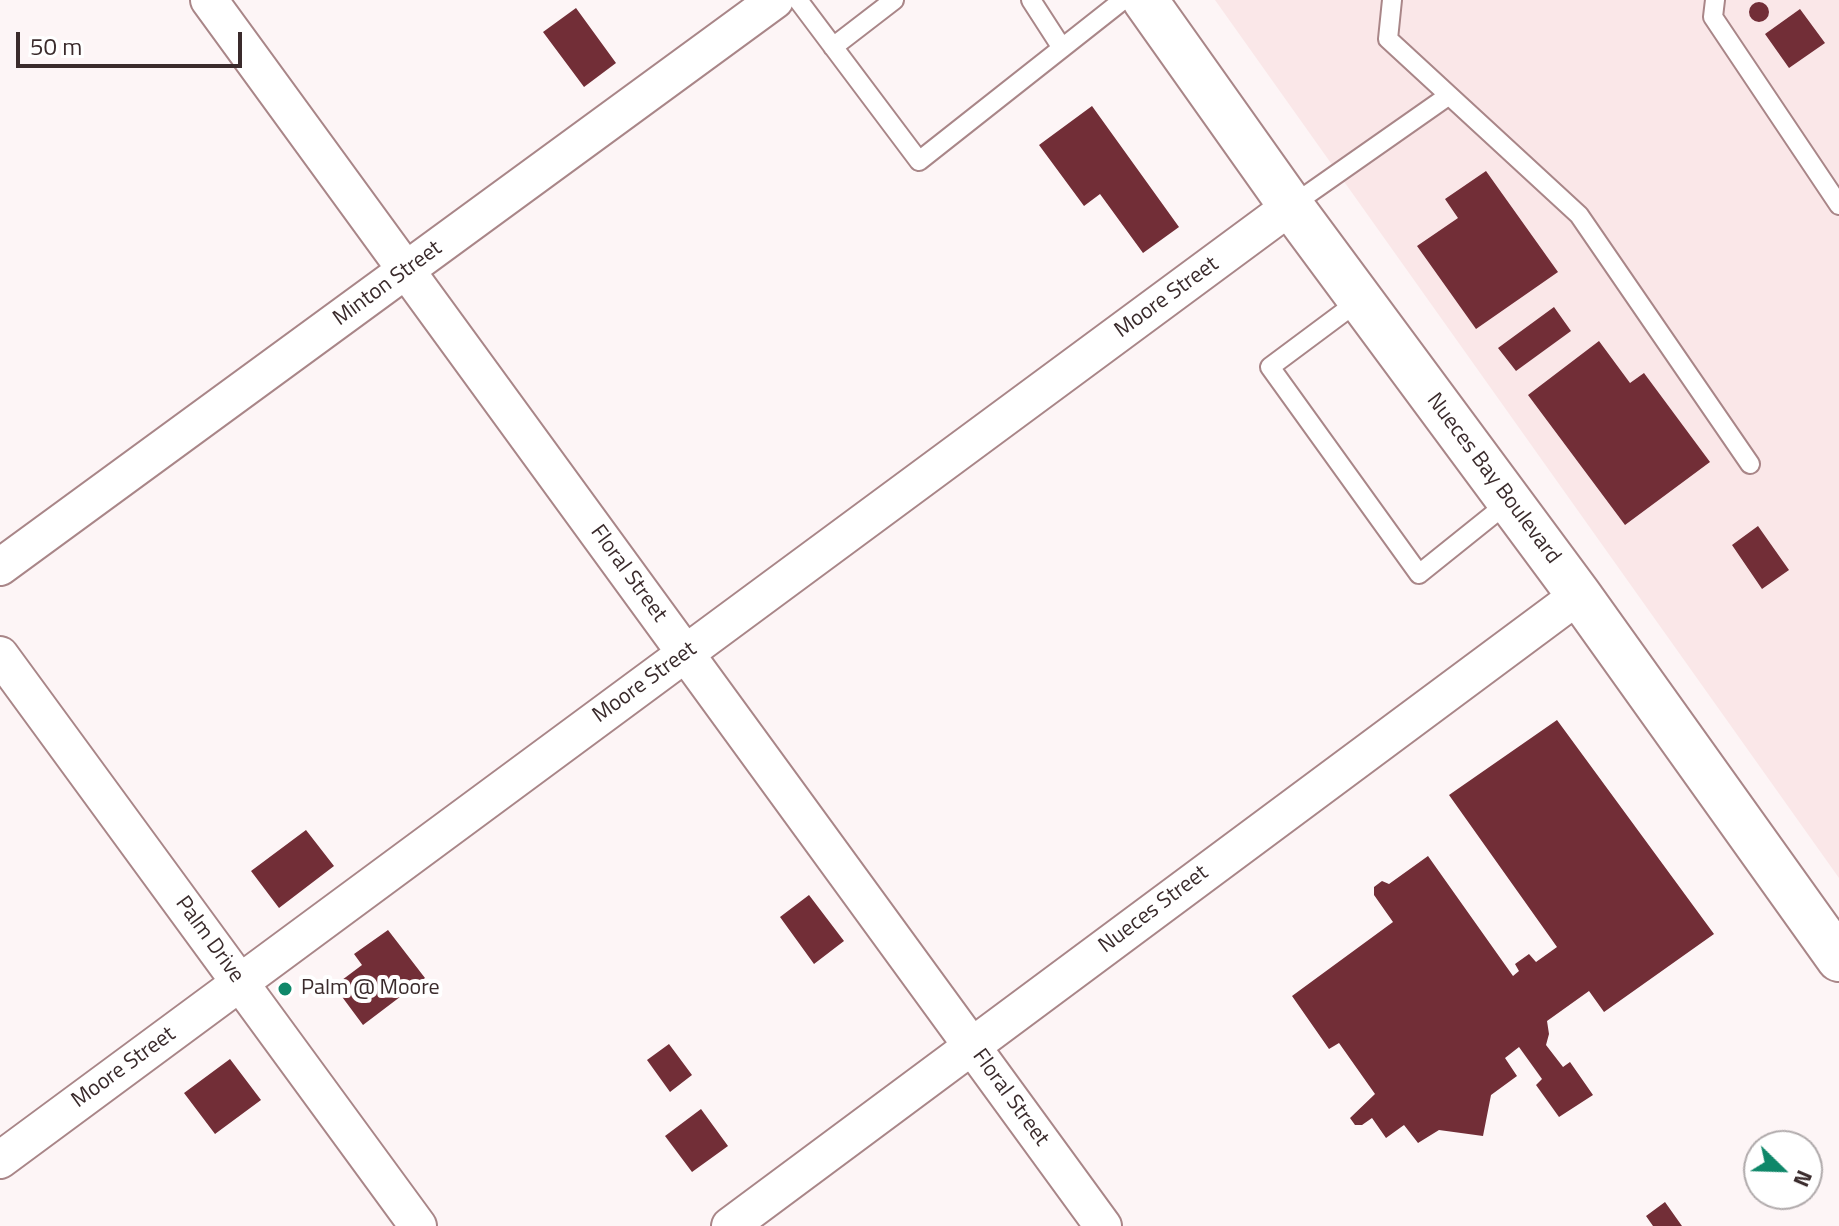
<!DOCTYPE html>
<html>
<head>
<meta charset="utf-8">
<style>
	body { margin:0 }
	#map { position:relative; width:1839px; height:1226px; overflow:hidden; background:#fdf5f6; font-family:"Titillium Web",sans-serif }
	canvas { display:block }
	.north { position:absolute; left:1743px; top:1130px; width:80px; height:80px; box-sizing:border-box; background:#fff; border:2px solid #b0aaab; border-radius:50%; rotate:113deg; font-size:22px; font-weight:700; line-height:32px; text-align:center; color:#3a2b2c }
	.north::after { content:''; display:block; margin:auto; width:28px; height:36px; background:#0f8769; clip-path:polygon(50% 0,100% 100%,50% 72%,0 100%) }
	.scale { position:absolute; left:16px; top:32px; width:226px; height:36px; box-sizing:border-box; border:4px solid #3a2b2c; border-top:0; padding-left:10px; font-size:24px; line-height:28px; white-space:nowrap; color:#3a2b2c; -webkit-text-stroke:6px #fff; paint-order:stroke }
</style>
</head>
<body>
<div id="map">
<canvas width="1839" height="1226"></canvas>
<div class="north">N</div>
<div class="scale">50 m</div>
</div>
<script>
const ctx = document.querySelector('canvas').getContext('2d');
ctx.lineJoin = 'round';
function paint(path, color) {
  ctx.fillStyle = color;
  ctx.fill(path, 'evenodd');
}
function trace(path, color, width, dash) {
  ctx.strokeStyle = color;
  ctx.lineWidth = width;
  ctx.lineCap = dash ? 'butt' : 'round';
  ctx.setLineDash(dash || []);
  ctx.stroke(path);
}
function label(font, color, halo, rows, align = 'center') {
  ctx.font = font + ' "Titillium Web",sans-serif';
  ctx.lineWidth = 8;
  ctx.setLineDash([]);
  ctx.textBaseline = 'middle';
  ctx.strokeStyle = halo;
  ctx.fillStyle = color;
  for (const [text, x, y, turn = 0] of rows) {
    ctx.save();
    ctx.translate(x, y);
    ctx.rotate((+turn || 0) * Math.PI / 180);
    ctx.textAlign = isNaN(turn) ? turn : align;
    if (halo) ctx.strokeText(text, 0, 0);
    ctx.fillText(text, 0, 0);
    ctx.restore();
  }
}
const built = new Path2D(`
	M1215,0H1839V878Z`);
const building = new Path2D(`
	M1749 12a10 10 0 1 1 20 0a10 10 0 1 1-20 0Z
	M576,8L616,63L584,87L543,32Z
	M1800,9L1825,43L1789,68L1765,34Z
	M1092,106L1179,227L1143,253L1100,194L1084,206L1039,145Z
	M1486,171L1558,272L1476,329L1417,246L1458,218L1445,199Z
	M1554,307L1571,331L1516,371L1498,348Z
	M1599,341L1630,383L1644,373L1710,462L1625,525L1528,395Z
	M1758,526L1789,570L1762,589L1732,545Z
	M1557,720L1714,934L1604,1012L1589,991L1547,1021L1549,1034L1546,1045L1563,1067L1570,1062L1593,1095L1559,1117L1536,1085L1542,1079L1519,1047L1505,1058L1517,1076L1491,1095L1483,1136L1439,1130L1418,1143L1404,1125L1386,1138L1372,1118L1362,1125H1355L1350,1118L1375,1094L1339,1043L1329,1049L1292,996L1393,922L1374,895V887L1382,881L1389,884L1428,856L1513,976L1519,971L1515,964L1529,954L1536,962L1557,947L1449,795Z
	M306,830L334,866L279,908L251,871Z
	M809,895L844,941L814,964L780,917Z
	M388,930L425,978L363,1025L334,986L362,965L354,954Z
	M669,1044L692,1075L670,1092L647,1060Z
	M230,1059L261,1100L215,1134L184,1093Z
	M701,1109L728,1146L692,1172L665,1136Z
	M1665,1202L1682,1226H1653L1646,1216Z`);
const service = new Path2D(`
	M798,0L919,161L1123,0
	M1031,0L1062,48
	M1392,0L1388,39L1579,215L1750,464
	M1715,0L1713,17L1839,205
	M833,47L894,0
	M1291,206L1448,96
	M1360,300L1270,367L1419,574L1510,501`);
const minor = new Path2D(`
	M209,0L1103,1226
	M0,567L775,0
	M0,655L418,1226
	M0,1160L1291,206
	M730,1226L1579,595`);
const tertiary = new Path2D(`
	M1145,0L1291,206L1579,595L1839,959`);
const markers = [
	[285,989,8,"#0f8769"]
];
const streetNames = [
	["Minton Street",388,284,-36],
	["Moore Street",1167,298,-36],
	["Nueces Bay Boulevard",1493,479,53],
	["Floral Street",628,574,54],
	["Moore Street",645,683,-36],
	["Nueces Street",1154,910,-37],
	["Palm Drive",209,940,54],
	["Moore Street",124,1068,-36],
	["Floral Street",1010,1098,54]
];
const poiNames = [
	["Palm @ Moore",301,989]
];
paint(built, '#fae7e8');
paint(building, '#722e37');
trace(service, '#a98688', 22);
trace(minor, '#a98688', 40);
trace(tertiary, '#a98688', 48);
trace(service, '#fff', 18);
trace(minor, '#fff', 36);
trace(tertiary, '#fff', 44);
for (const [x, y, r, color] of markers) {
  const dot = new Path2D();
  dot.arc(x, y, r, 0, 2 * Math.PI);
  ctx.fillStyle = color;
  ctx.fill(dot);
  trace(dot, '#fff', 3);
}
label('22px', '#3a2b2c', '#fff', streetNames);
label('22px', '#3a2b2c', '#fff', poiNames, 'left');
</script>
</body>
</html>
